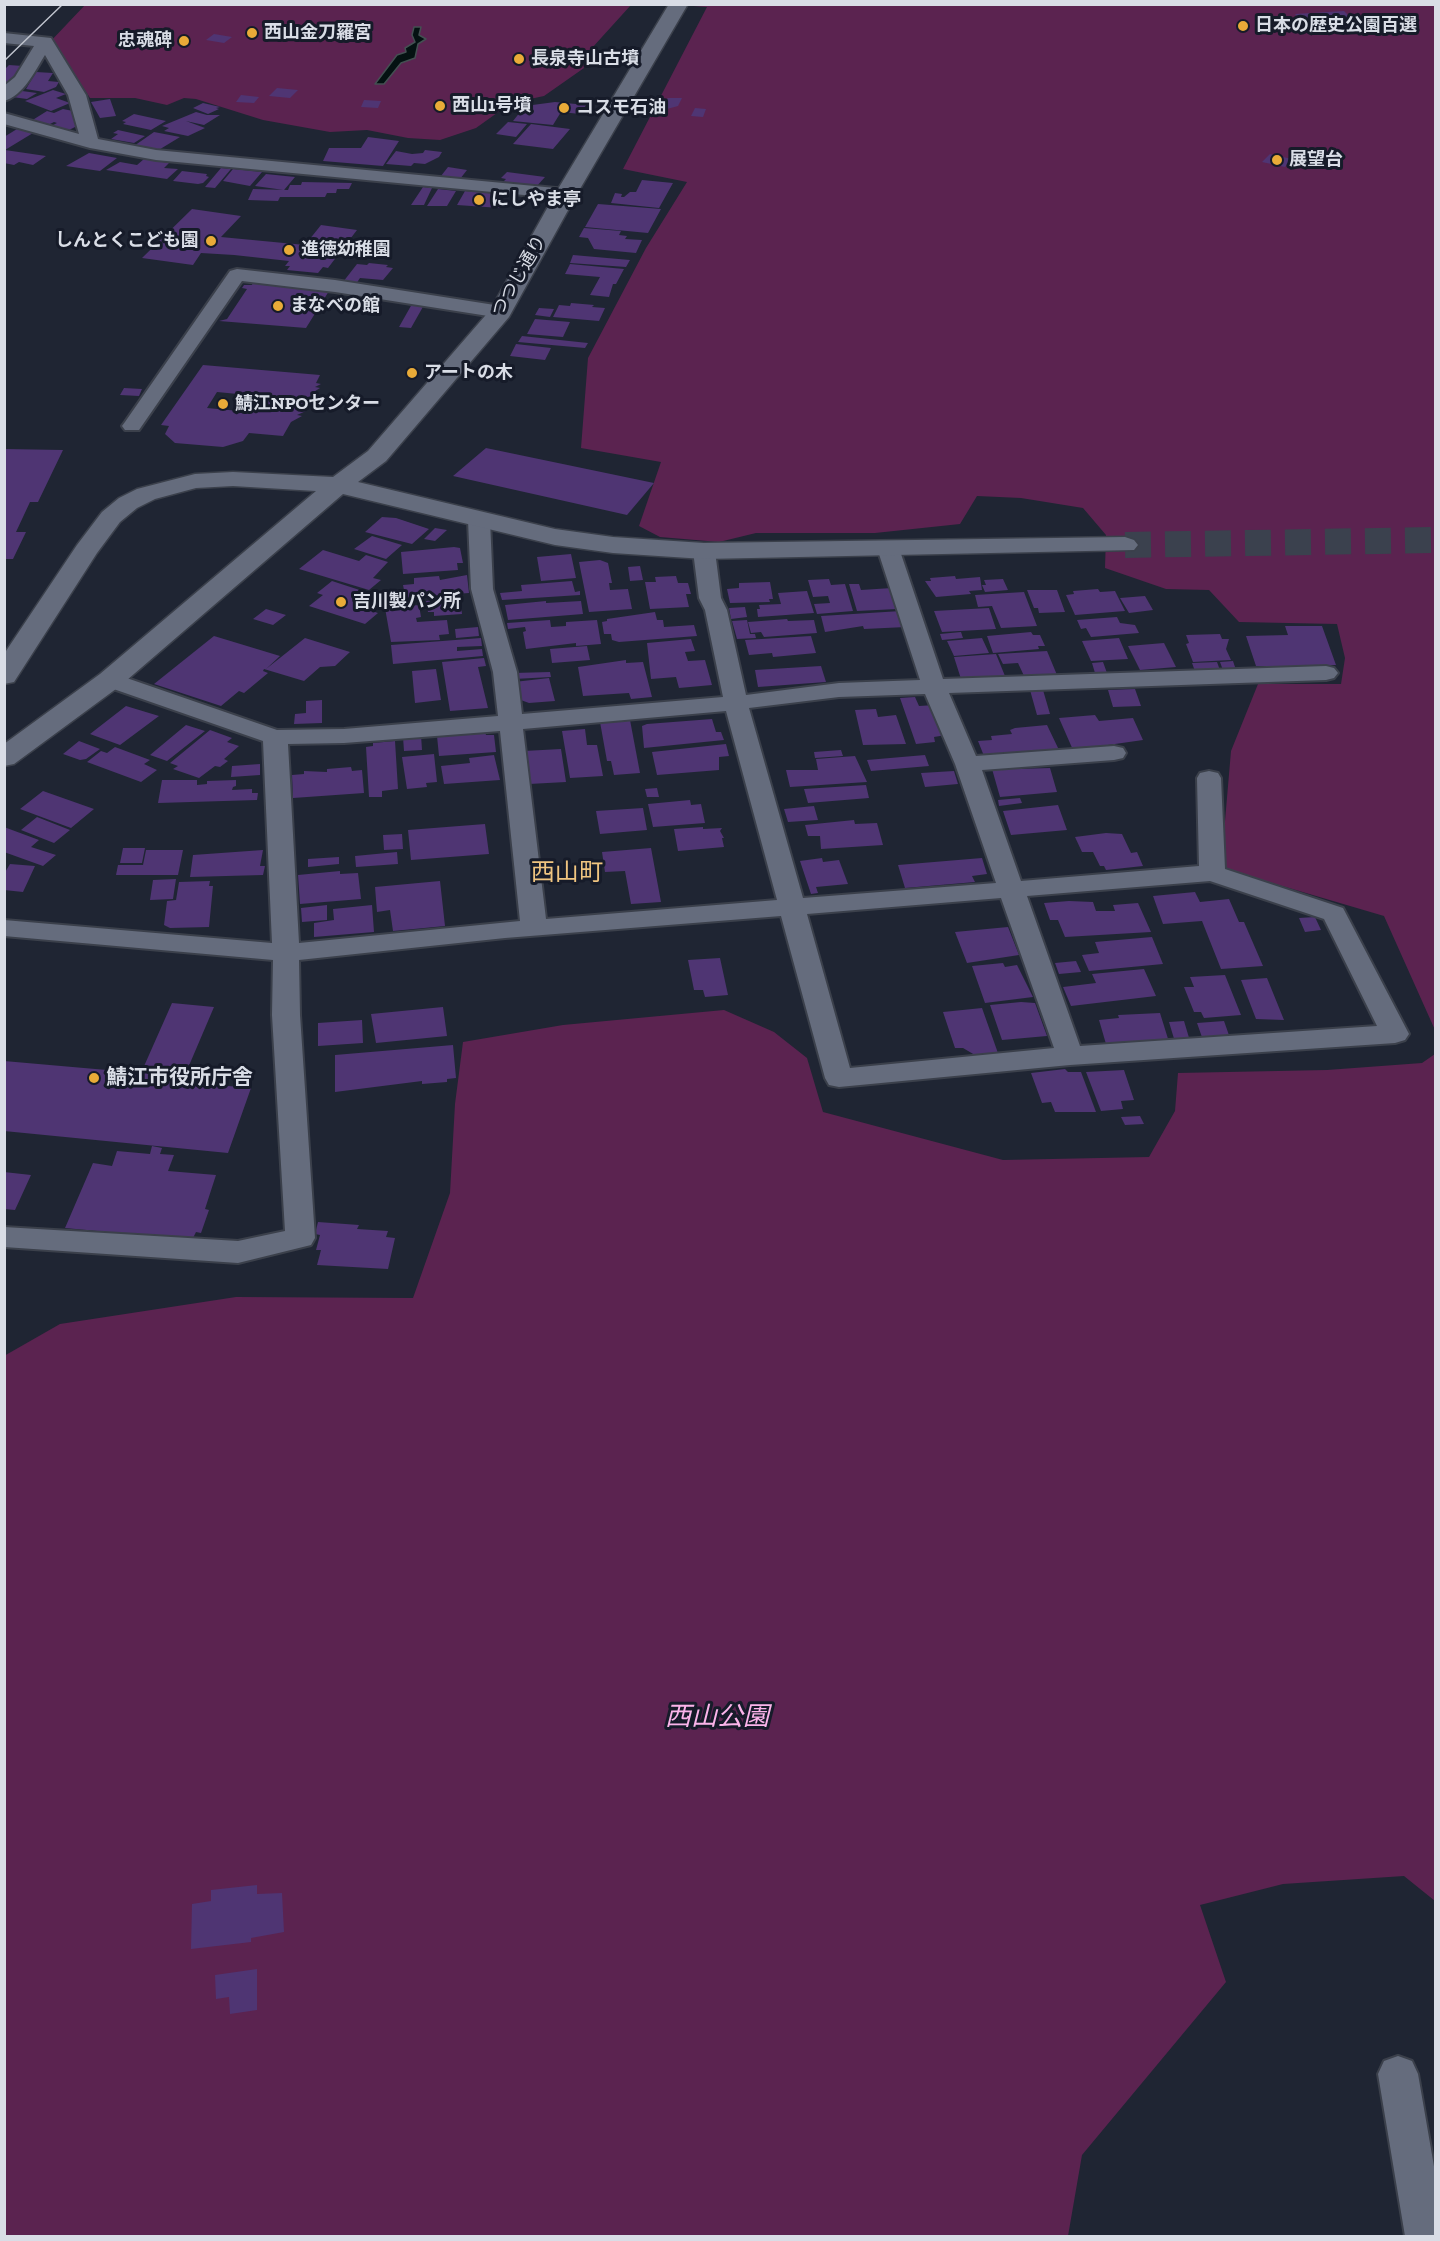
<!DOCTYPE html>
<html>
<head>
<meta charset="utf-8">
<style>
	body { margin:0 }
	#map { position:relative; width:1440px; height:2241px; overflow:hidden; background:#1f2533; font-family:"Zilla Slab",serif }
	canvas { display:block }
	.frame { position:absolute; inset:0; border:6px solid #d9dde6; pointer-events:none }
</style>
</head>
<body>
<div id="map">
<canvas width="1440" height="2241"></canvas>
<div class="frame"></div>
</div>
<script>
const ctx = document.querySelector('canvas').getContext('2d');
ctx.lineJoin = 'round';
function paint(path, color) {
  ctx.fillStyle = color;
  ctx.fill(path, 'evenodd');
}
function trace(path, color, width, dash) {
  ctx.strokeStyle = color;
  ctx.lineWidth = width;
  ctx.lineCap = dash ? 'butt' : 'round';
  ctx.setLineDash(dash || []);
  ctx.stroke(path);
}
function label(font, color, halo, rows, align = 'center') {
  ctx.font = font + ' "Zilla Slab","Noto Sans JP",serif';
  ctx.lineWidth = 6;
  ctx.setLineDash([]);
  ctx.textBaseline = 'middle';
  ctx.strokeStyle = halo;
  ctx.fillStyle = color;
  for (const [text, x, y, turn = 0] of rows) {
    ctx.save();
    ctx.translate(x, y);
    ctx.rotate((+turn || 0) * Math.PI / 180);
    ctx.textAlign = isNaN(turn) ? turn : align;
    if (halo) ctx.strokeText(text, 0, 0);
    ctx.fillText(text, 0, 0);
    ctx.restore();
  }
}
const green = new Path2D(`
	M85,5H631L582,59L584,68L544,96L511,103L476,128L440,140L408,138L367,130L330,132L263,120L196,99L184,98L167,105L135,98H90L61,53L49,43Z
	M680,5H1435V1030L1384,916L1221,868L1231,751L1258,684H1341L1345,658L1337,624L1239,622L1209,590L1166,589L1105,568L1106,535L1083,508L1021,498L977,496L960,524L875,533H756L719,542L660,537L639,526L661,462L581,448L588,358L646,248L687,182L623,169L707,7Z
	M724,1010L774,1032L807,1058L823,1112L1003,1160L1149,1157L1175,1111L1178,1073L1327,1070L1422,1063L1435,1054V1901L1404,1876L1283,1884L1200,1905L1226,1982L1082,2155L1068,2236H5L4,1356L60,1324L236,1297L413,1298L450,1193L455,1104L463,1042L563,1025Z`);
const water = new Path2D(`
	M414,27H421L419,35L426,39L418,44L415,58L401,63L384,84H375L397,55L406,52L405,48L415,42L412,35Z`);
const building = new Path2D(`
	M1344,11L1358,25L1307,28L1295,14Z
	M214,34L232,37L224,43L206,40Z
	M9,65L23,66L4,89V70Z
	M36,72L53,73L48,81L59,82L56,87L44,92L26,89Z
	M277,88L298,90L290,98L269,96Z
	M53,90L66,94L56,98L70,103L51,111L25,101Z
	M22,91L37,93L27,99L12,97Z
	M241,95L259,97L254,103L236,102Z
	M668,98H682L678,106L667,109L662,103Z
	M110,99L116,116L100,118L91,102Z
	M364,100L381,101L378,108L361,107Z
	M555,102L586,105L580,114L561,112L553,125L513,121L525,106Z
	M203,103L220,107L216,108L219,109L208,114L193,108Z
	M695,108L706,109L703,117L691,116Z
	M63,109L73,111L71,112L79,125L69,130L51,126L57,123L54,122L48,125L31,121L47,111L54,113Z
	M196,112L207,115H220L204,125L186,121L205,128L188,136L164,131L169,128L162,126Z
	M134,114L166,121L151,130L123,124L126,122L122,121Z
	M508,122L527,124L516,137L496,134Z
	M531,124L570,129L553,149L513,144Z
	M17,129L33,133L5,150L46,156L33,165L19,162L14,165L4,163V137Z
	M118,130L145,136L134,143L111,139L118,134L113,133Z
	M154,132L180,137L157,151L134,146Z
	M368,137L399,141L383,166L323,161L329,148H361Z
	M425,150L442,152L439,157L425,164L414,163L411,166L386,164L396,151L412,154L423,153Z
	M89,153L117,158L100,171L66,166Z
	M1270,154L1292,159L1285,167L1262,162Z
	M144,159L169,163L164,168L178,169L167,179L106,170L120,162L137,165Z
	M448,167L467,170L460,179L441,176Z
	M221,168L231,169L215,188L205,187Z
	M233,169L262,172L250,186L223,181Z
	M182,171L207,174L206,176L209,177L203,183L198,184L173,181Z
	M507,172L545,177L536,187L503,182L506,179L501,178Z
	M266,174L295,177L284,190L255,186Z
	M642,180L673,183L659,208L611,203L615,193L622,194L621,197H624L630,192H636Z
	M302,182L352,183L349,189H337L336,193H327L325,197H280L278,201L248,200L253,189L288,190L290,185H301Z
	M423,187L432,188L424,205H411Z
	M438,189L456,191L447,206H427Z
	M465,191L500,194L496,200L504,201L500,208L457,205Z
	M598,204L661,209L648,233L585,227Z
	M192,209L241,216L221,237L305,245L321,225L357,230L328,268L323,267L318,273L287,270L290,266H285L289,261L234,255L201,253L193,265L142,258Z
	M584,228L621,231L619,235L627,236L625,239L642,240L636,253L594,249L588,238L579,237Z
	M573,255L630,260L626,267L570,263Z
	M369,263L388,265L386,267L393,268L383,280L360,278L356,284L343,282L357,264L367,265Z
	M570,264L624,269L616,284H613L609,297L590,295L600,277L565,274Z
	M253,282L278,284L277,286L329,291L306,328L219,321L227,319L247,289L242,288L244,285H252Z
	M571,303L594,305L592,307L605,308L599,321L553,317L559,305L570,306Z
	M412,304L424,305L411,328L399,327Z
	M539,308L554,309L550,317L535,315Z
	M535,319L570,322L563,337L527,334Z
	M522,336L588,343L585,348L518,342Z
	M516,344L551,348L545,360L510,356Z
	M203,365L320,375L316,383L321,384L315,387L320,388L312,393L316,394L307,398L311,400L305,404L309,405L301,409L306,411L297,415L302,416L291,422L283,436L249,433L243,441L223,447L175,443L165,434L169,426L161,425ZM217,392L248,395L239,411L207,408Z
	M124,388L142,389L139,396L120,395Z
	M486,448L654,483L627,515L453,476Z
	M4,449L63,450L38,502H30L16,532H26L13,559H4Z
	M382,517L396,518L429,529L412,544L365,532Z
	M435,528L447,530L435,541L424,539Z
	M372,536L402,545L386,559L354,549Z
	M454,547L460,548L463,563H457L458,570L403,574L401,552Z
	M323,550L359,561L366,555L388,562L373,578L381,580L369,590L299,569Z
	M571,554L576,578L541,581L537,557Z
	M600,560L608,563L612,583H609L610,590L628,589L632,609L589,612L579,562Z
	M640,566L643,580L630,581L628,567Z
	M467,575L469,593L400,598L399,590H404L403,585L414,584V578L439,576L440,580Z
	M676,576L678,583H688L691,594H686L689,607L650,609L645,582H656L655,577Z
	M955,576L956,579L980,577L982,590L969,591L971,594L936,597L925,581H931L930,578Z
	M829,579L831,585L845,584L853,611L817,614L814,604L830,603L828,596L813,597L808,580Z
	M1003,579L1008,590L985,592L982,585H986L984,580Z
	M332,581L378,596L363,608L378,613L365,624L309,606L323,595L317,593Z
	M572,581L575,592L580,591V595L502,600L500,593L522,591L521,585Z
	M770,582L773,599H769L770,602L730,603L727,589L739,588V583Z
	M849,584H859L861,590L892,588L897,609L857,611Z
	M1098,589L1100,592L1115,591L1125,611L1075,615L1066,595L1074,594L1073,591Z
	M1027,590H1057L1065,612L1039,613L1038,608H1034Z
	M807,591L814,613L758,617L757,609H760L759,605L781,604L778,593Z
	M1024,592L1037,626L1001,628L992,606L978,607L975,595Z
	M1145,596L1153,610L1129,613L1120,598Z
	M460,598L462,614L434,616V612H428L426,601Z
	M546,601V603L581,601L583,614L508,620L505,605Z
	M419,605L421,617L416,618L417,622L447,620L449,634L439,635L440,640L391,642L385,608Z
	M745,607L747,617L731,619L729,608Z
	M989,608L996,629L942,632L934,611Z
	M266,609L286,615L273,625L253,619Z
	M901,611L906,627L864,629L863,626L825,632L821,616Z
	M655,612L657,620H663L664,627L694,625L697,636L619,642L612,640L611,634H604L602,622L607,621V619Z
	M1117,617L1120,623L1135,625L1139,633L1091,637L1086,628L1081,629L1077,620Z
	M787,619L788,621L814,620L817,633L764,637L761,632L751,633L748,622Z
	M550,620L551,627L566,626V622L597,620L601,644L576,646V643L526,649L523,632L526,631L525,627L508,629L507,623Z
	M747,620L750,634H755L756,638L737,639L732,621Z
	M1285,626H1322L1336,665H1305L1306,669H1287L1286,666H1256L1246,636L1288,635Z
	M478,627L479,636L456,638L455,629Z
	M961,632L963,638L942,640L940,634Z
	M1031,632L1033,635H1040L1045,646H1038L1039,649L993,653L987,636Z
	M1220,634L1222,639H1229L1226,649L1231,660L1193,662L1186,644L1189,643L1186,635Z
	M214,636L280,656L266,669L305,638L350,652L335,666L320,667L304,681L264,669L263,671L268,673L244,693L239,691L221,706L154,684Z
	M811,636L816,653L773,657L772,653L749,655L745,640Z
	M481,638L482,646L457,647V651L482,649L483,656L393,664L391,645Z
	M982,638L989,653L954,656L947,641Z
	M1119,638L1128,659L1091,661L1082,641Z
	M691,639L695,651L685,652L688,661L705,660L712,685L679,688L676,677L651,679L647,643Z
	M1164,643L1176,667L1140,670L1128,646Z
	M587,646L590,660L552,663L550,649Z
	M1047,651L1057,675L1025,678L1018,663L1003,664L998,654Z
	M996,654L1005,676L961,679L954,657Z
	M484,658L486,666L478,667L488,708L450,711L442,662Z
	M626,660V663L643,662L652,697L631,699L629,693L583,696L578,667Z
	M1233,661L1237,673H1224L1220,662Z
	M1103,662L1107,673H1095L1092,663Z
	M1217,662L1221,673L1196,674L1192,663Z
	M821,666L826,682L758,687L755,670Z
	M436,669L441,700L415,703L412,671Z
	M550,672L551,677L514,679L513,673Z
	M549,678L555,701L529,703L518,699L514,682Z
	M1135,689L1141,706L1113,707L1108,690Z
	M1030,690H1043L1050,714L1037,715Z
	M915,697L919,706L935,705L946,735L934,737L935,742L916,744L900,698Z
	M322,700V723L294,724L295,714L306,713V701Z
	M126,706L159,716L120,745L90,734Z
	M876,709L878,717L896,715L906,744L863,745L855,710Z
	M1095,715L1099,721L1133,718L1143,740L1073,750L1059,718Z
	M712,719L716,732H721L724,740L644,748L642,726L647,724Z
	M630,720L640,773L614,775L611,761H607L600,722Z
	M186,725L205,731L167,761L150,755Z
	M1047,725L1059,750L984,756L978,741L992,740L991,736L1012,734L1010,730L1015,728Z
	M585,729L587,745H597L603,776L570,778L562,731Z
	M210,730L232,738L227,742L239,746L224,759L228,761L220,767L215,766L199,778L173,769L178,766L170,763Z
	M485,732L486,735H494L496,752L439,756L437,736Z
	M421,735L422,750L404,751L403,737Z
	M79,741L100,749L86,759L80,760L63,754Z
	M395,741L398,789L382,791V797H369L366,747L373,746V743Z
	M726,744L729,756L719,757V770L657,775L652,752Z
	M115,747L150,760L144,764L157,770L141,782L87,762L101,751L107,753Z
	M561,749L566,782L529,784L524,751Z
	M841,750L843,756L815,758L814,752Z
	M434,754L437,782L426,783L427,787L407,789L402,757Z
	M494,755L500,780L444,784L441,766L470,763L469,758Z
	M925,755L929,766L871,771L867,760Z
	M855,756L867,782L790,787L786,770H818L816,759Z
	M260,764V775L231,777L232,766Z
	M1016,765L1017,769L1050,768L1057,792L1000,797L992,769L996,770L995,766Z
	M351,767L352,771L362,770L364,793L293,798L292,775L304,774V771L327,772V769Z
	M954,771L958,784L925,787L921,773Z
	M162,780H197V785L207,784V781L236,780V786L233,787L232,790L252,789V793H258L257,800L158,803Z
	M866,785L869,798L808,803L804,789Z
	M657,788L659,797H647L645,789Z
	M43,791L94,809L71,828L20,809Z
	M1020,798L1022,803L999,806L998,800Z
	M690,800L691,805L701,804L705,823L653,827L648,804Z
	M1058,805L1067,830L1011,835L1003,811Z
	M814,806L818,820L788,822L784,809Z
	M643,808L647,830L600,834L596,811Z
	M37,817L70,830L54,843L21,830Z
	M854,820L855,824L877,823L883,845L821,849L820,836H808L805,825Z
	M485,824L489,854L411,860L408,830Z
	M4,827L39,840L31,847L56,855L43,866L4,852Z
	M703,827V829L722,828L720,831L724,838H722L724,847L678,851L674,829Z
	M1106,833L1122,834L1131,853L1137,852L1143,866L1106,870L1104,866H1100L1093,852H1082L1075,837Z
	M402,834L403,849L384,850L383,835Z
	M123,848H145L142,863H120Z
	M651,848L661,902L631,904L625,871L605,872L602,852Z
	M146,850H183L178,875H116L118,865H143Z
	M263,850L260,866H265L263,875L190,877L193,855Z
	M397,852L398,864L356,867L355,856Z
	M339,857V864L308,867V859Z
	M822,858L823,862L839,860L848,884L816,887L818,893L811,894L800,861Z
	M982,858L987,874L972,876L975,882L905,888L898,865Z
	M10,864L35,866L23,892L4,890V874Z
	M340,871V874L358,873L361,899L300,904L298,875Z
	M176,879L173,899L150,900L153,880Z
	M210,881L209,886H213L209,927L170,928L164,925L167,901L176,900L179,882Z
	M440,881L445,926L393,931L390,910L377,912L375,887Z
	M1195,892L1200,902L1229,899L1239,922H1244L1263,966L1221,969L1202,921L1163,924L1153,896Z
	M1069,901L1093,902L1096,911H1115L1113,905L1138,903L1151,932L1065,937L1058,920H1050L1044,903Z
	M327,905V920L302,922L301,908Z
	M372,905L374,932L314,937V923L334,920L333,909Z
	M1315,917L1321,930L1305,932L1299,918Z
	M1008,927L1019,955L967,963L955,932Z
	M1152,937L1163,964L1089,971L1082,955L1099,953L1095,942Z
	M720,958L728,995L705,997L703,990H694L688,960Z
	M1076,961L1081,972L1059,974L1055,963Z
	M1003,963L1005,967L1017,965L1033,997L985,1003L972,966Z
	M1144,969L1156,996L1071,1006L1063,987L1096,983L1092,974Z
	M1225,975L1241,1015L1204,1018L1201,1012H1194L1184,987H1194L1190,977Z
	M1267,978L1284,1020L1256,1019L1241,980Z
	M1021,1002L1035,1003L1047,1036L1002,1040L990,1005Z
	M172,1003L214,1007L182,1082L251,1088L228,1153L4,1131V1061L141,1073Z
	M443,1007L447,1036L376,1043L371,1014Z
	M982,1008L999,1056L980,1058L963,1048H955L943,1012Z
	M1160,1013L1169,1042L1106,1044L1099,1020L1119,1018L1118,1015Z
	M362,1020L363,1043L318,1046V1023Z
	M1184,1021L1190,1041L1175,1042L1169,1022Z
	M1224,1021L1230,1038L1203,1040L1197,1023Z
	M453,1045L456,1078L447,1079V1082L422,1084V1081L335,1092V1055Z
	M1065,1069L1068,1072H1081L1096,1112H1055L1051,1102L1042,1103L1031,1073Z
	M1124,1070L1134,1100L1121,1101L1123,1109L1101,1111L1086,1072Z
	M1140,1116L1144,1124L1125,1125L1121,1117Z
	M152,1146L162,1148L160,1154L174,1155L168,1171L216,1175L205,1209L209,1210L201,1233L196,1232L192,1240L65,1228L93,1163L112,1166L117,1151L150,1154Z
	M4,1172L31,1175L15,1210L4,1209Z
	M318,1222L359,1225L357,1229L388,1231L386,1237L395,1238L388,1269L317,1265L321,1250H316L320,1235L315,1234Z
	M257,1885V1894L282,1893L284,1932L251,1938V1942L191,1949L192,1904L211,1901V1890Z
	M257,1969V2010L230,2014L229,1997L216,1999L215,1975Z`);
const tertiaryTunnel = new Path2D(`
	M1125,545L1436,540`);
const minor = new Path2D(`
	M4,33L51,38L86,95L98,139L156,150L566,189L575,194L566,199L156,160L90,148L4,124V113L79,134L68,95L45,55C35,71 23,96 4,101V86L15,77L34,46L4,43Z
	M237,269L335,280L501,306L511,312L501,318L335,292L242,281L139,430H125L122,426L125,422L230,271Z
	M479,513L487,515L490,520L493,589L517,672L522,714L723,697L705,610L699,598L693,551L696,546H712L715,551L721,598L727,610L746,695L839,683L920,680L877,548L880,543H896L899,548L943,679L1326,666L1334,668L1338,673L1334,678L1326,680L949,693L976,756L1114,746L1123,748L1126,753L1123,758L1114,760L982,770L1021,881L1199,866L1197,778L1200,773L1209,771L1218,773L1221,778L1225,869L1343,908L1409,1034L1405,1040L1395,1043L1070,1065L839,1087L829,1085L825,1078L781,916L505,938L299,960L300,1015L315,1238L311,1245L238,1263L4,1247V1227L238,1241L285,1231L272,1015L273,960L4,936V920L272,943L263,741L102,685L98,680L102,675H118L277,730L344,729L498,716L493,672L471,589L468,520L471,515ZM925,694L955,764L996,883L803,898L749,708L839,697ZM726,711L777,900L546,919L523,729ZM500,731L520,921L299,943L288,744L344,743ZM1210,881L1324,919L1377,1026L1080,1046L1027,896ZM1001,898L1054,1048L850,1068L807,914Z
	M1398,2056L1412,2061L1418,2074L1436,2178V2236H1405L1378,2074L1384,2061Z`);
const tertiary = new Path2D(`
	M669,4H688L577,194L509,317L386,461L358,482L555,529L613,537L704,543L1125,537L1134,540L1138,545L1134,550L704,559L613,553L555,545L343,494L120,686L14,764L4,766V744L100,674L316,491L233,486L196,488L155,499L137,508L120,522L97,553L14,682L4,684V654L77,545L102,512L119,498L137,489L195,474L233,472L333,477L368,451L491,309L555,194Z`);
const tram = new Path2D(`
	M4,61L63,4`);
const markers = [
	[1243,26,6,"#e9ab38"],
	[252,33,6,"#e9ab38"],
	[184,41,6,"#e9ab38"],
	[519,59,6,"#e9ab38"],
	[440,106,6,"#e9ab38"],
	[564,108,6,"#e9ab38"],
	[1277,160,6,"#e9ab38"],
	[479,200,6,"#e9ab38"],
	[211,241,6,"#e9ab38"],
	[289,250,6,"#e9ab38"],
	[278,306,6,"#e9ab38"],
	[412,373,6,"#e9ab38"],
	[223,404,6,"#e9ab38"],
	[341,602,6,"#e9ab38"],
	[94,1078,6,"#e9ab38"]
];
const farPoinames = [
	["日本の歴史公園百選",1255,26],
	["西山金刀羅宮",264,33],
	["忠魂碑",172,41,"right"],
	["長泉寺山古墳",531,59],
	["西山1号墳",452,106],
	["コスモ石油",576,108],
	["展望台",1289,160],
	["にしやま亭",491,200],
	["しんとくこども園",199,241,"right"],
	["進徳幼稚園",301,250],
	["まなべの館",290,306],
	["アートの木",424,373],
	["鯖江NPOセンター",235,404],
	["吉川製パン所",353,602]
];
const farStreetnames = [
	["つつじ通り",519,276,-60]
];
const poiNames = [
	["鯖江市役所庁舎",106,1078]
];
const quarterNames = [
	["西山町",567,873]
];
const nearParknames = [
	["西山公園",717,1718]
];
paint(green, '#5b2350');
paint(water, '#041212');
trace(water, '#444f52', 1.5);
paint(building, '#4f3573');
trace(tertiaryTunnel, '#3b414e', 26, [26, 14]);
trace(minor, '#3b404b', 4);
trace(tertiary, '#3b404b', 3);
paint(minor, '#656c7d');
paint(tertiary, '#656c7d');
trace(tram, '#bfc3cd', 1.5);
for (const [x, y, r, color] of markers) {
  const dot = new Path2D();
  dot.arc(x, y, r, 0, 2 * Math.PI);
  ctx.fillStyle = color;
  ctx.fill(dot);
  trace(dot, '#161b29', 2);
}
label('bold 18px', '#d9dde6', '#161b29', farPoinames, 'left');
label('18px', '#d9dde6', '#161b29', farStreetnames);
label('bold 21px', '#d9dde6', '#161b29', poiNames, 'left');
label('24px', '#f0c580', '#161b29', quarterNames);
label('italic 26px', '#fbb4ea', '#161b29', nearParknames);
</script>
</body>
</html>
